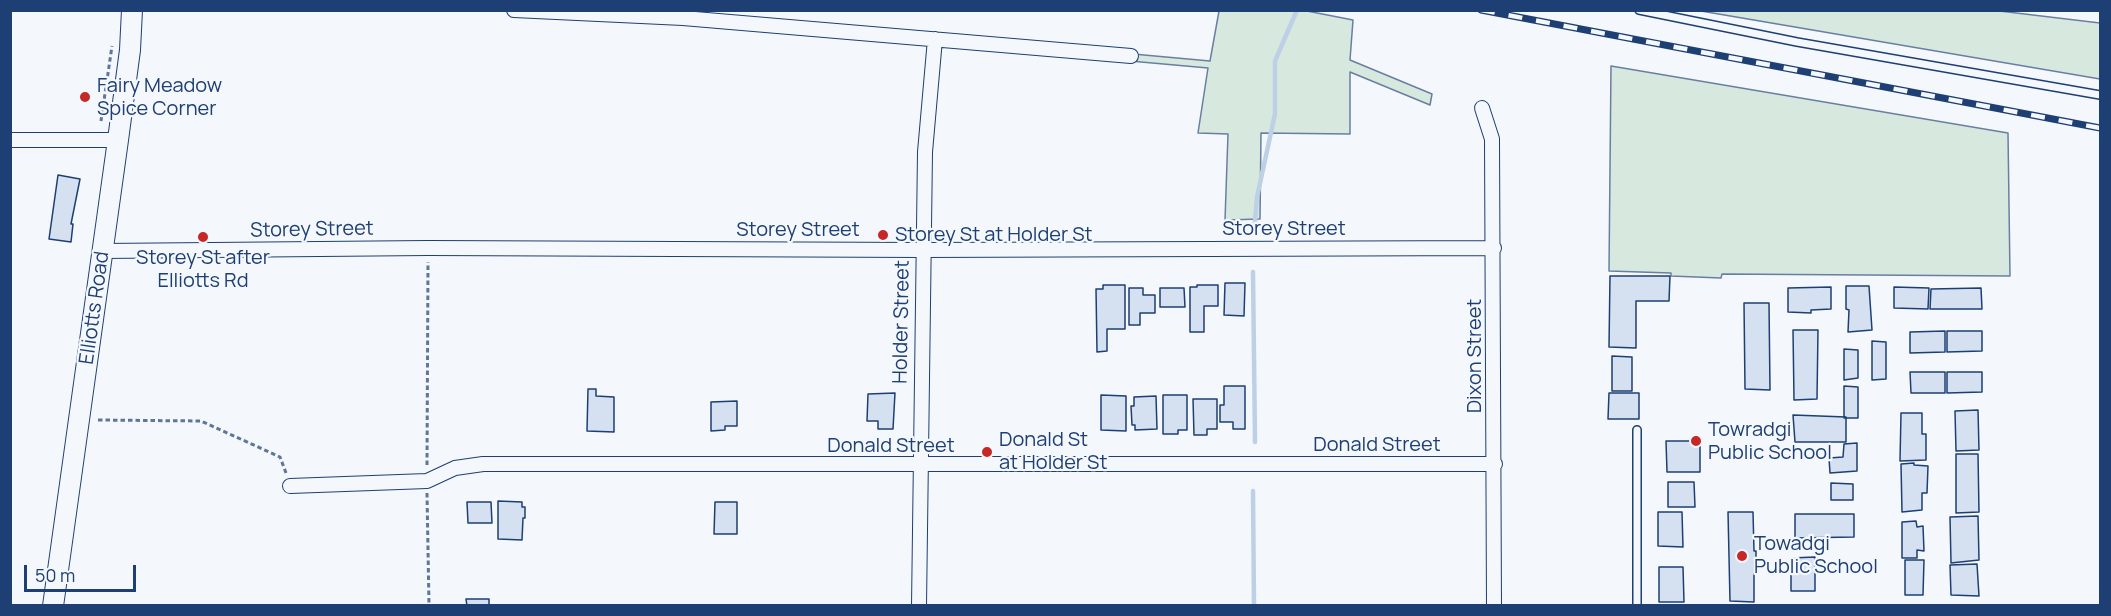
<!DOCTYPE html>
<html>
<head>
<meta charset="utf-8">
<style>
	body { margin:0 }
	#map { position:relative; width:2111px; height:616px; overflow:hidden; background:#f4f7fb; font-family:Manrope,sans-serif }
	canvas { display:block }
	.frame { position:absolute; inset:0; border:12px solid #1d3f73; pointer-events:none }
	.scale { position:absolute; left:24px; top:565px; width:112px; height:27px; box-sizing:border-box; border:3px solid #1d3f73; border-top:0; padding-left:8px; font-size:18px; line-height:21px; white-space:nowrap; color:#1d3f73; -webkit-text-stroke:4px #f4f7fb; paint-order:stroke }
</style>
</head>
<body>
<div id="map">
<canvas width="2111" height="616"></canvas>
<div class="frame"></div>
<div class="scale">50 m</div>
</div>
<script>
const ctx = document.querySelector('canvas').getContext('2d');
ctx.lineJoin = 'round';
function paint(path, color) {
  ctx.fillStyle = color;
  ctx.fill(path, 'evenodd');
}
function trace(path, color, width, dash) {
  ctx.strokeStyle = color;
  ctx.lineWidth = width;
  ctx.lineCap = dash ? 'butt' : 'round';
  ctx.setLineDash(dash || []);
  ctx.stroke(path);
}
function label(font, color, halo, rows, align = 'center') {
  ctx.font = font + ' Manrope,sans-serif';
  ctx.lineWidth = 4.5;
  ctx.setLineDash([]);
  ctx.textBaseline = 'middle';
  ctx.strokeStyle = halo;
  ctx.fillStyle = color;
  for (const [text, x, y, turn = 0] of rows) {
    ctx.save();
    ctx.translate(x, y);
    ctx.rotate((+turn || 0) * Math.PI / 180);
    ctx.textAlign = isNaN(turn) ? turn : align;
    if (halo) ctx.strokeText(text, 0, 0);
    ctx.fillText(text, 0, 0);
    ctx.restore();
  }
}
const green = new Path2D(`
	M1991,10L2100,23V79L1701,11Z
	M1219,11H1307L1353,20L1350,60L1432,94L1430,105L1350,72V134L1261,133L1260,219L1225,220L1228,134L1198,133L1208,68L1130,61L1133,54L1210,61Z
	M1611,66L2008,133L2010,276L1722,274L1721,278L1671,276V273L1609,271Z`);
const stream = new Path2D(`
	M1254,233L1257,197L1275,114V61L1297,10
	M1253,272L1255,442
	M1253,491L1254,606`);
const building = new Path2D(`
	M58,175L80,179L71,224H73L71,242L49,239Z
	M1610,276H1670L1669,301H1636V348L1609,347Z
	M1225,283H1245L1244,316L1224,315Z
	M1103,285H1125V329H1107V351L1097,352L1096,289H1103Z
	M1197,285H1218V306H1204V332H1190V287H1197Z
	M1846,286H1869L1872,330L1848,332L1849,310L1846,309Z
	M1831,287V309L1811,310V313L1788,312V288Z
	M1894,287L1929,288L1928,309L1894,308Z
	M1129,288H1143V295H1155V313H1140V325H1129Z
	M1160,288H1184L1185,307H1160Z
	M1981,288L1982,309H1930L1931,289Z
	M1744,303H1769L1770,390L1745,389Z
	M1793,330H1818L1817,399L1794,400Z
	M1945,331V352L1910,353V332Z
	M1947,331H1982V351L1947,352Z
	M1872,341L1886,342V379L1872,380Z
	M1844,349L1858,350V378L1844,380Z
	M1612,356L1632,357V391H1612Z
	M1910,372H1945V393H1911Z
	M1947,372H1982V392L1947,393Z
	M1224,386H1245V429H1233V422H1220V405H1224Z
	M1844,386L1858,387V418H1844Z
	M588,389H596V396L614,397V432L587,431Z
	M895,393L893,429H878V421H867L868,394Z
	M1609,393H1639V419H1608Z
	M1101,395L1126,396V431L1101,430Z
	M1163,395H1187V430H1178V434H1163Z
	M1156,396L1157,429L1135,430V425H1132L1131,406H1134V397Z
	M1193,399H1217V429H1207V435H1194Z
	M737,401V426H725V430L711,431V402Z
	M1978,410L1979,450L1956,451L1955,411Z
	M1901,413H1922V434H1926V460L1900,461Z
	M1793,415L1846,417V442H1795Z
	M1666,441H1700V472H1667Z
	M1857,443V471L1830,473L1829,458L1843,457L1844,444Z
	M1956,454H1978L1979,512L1956,513Z
	M1914,463V465L1928,466L1927,493H1922V510L1902,512L1901,464Z
	M1668,482H1694L1695,507H1668Z
	M1831,483L1853,484V500H1831Z
	M498,501L522,502V507H525V518H523L522,540L498,539Z
	M467,502H491L492,523H468Z
	M715,502H737V534H714Z
	M1658,512H1682L1683,547L1658,546Z
	M1728,512H1753L1754,551H1756V560H1754V602L1730,601Z
	M1795,514H1854V537L1795,538Z
	M1978,516L1979,560L1951,563L1950,517Z
	M1916,521L1917,527L1923,526L1924,551L1917,550V558H1902V522Z
	M1815,557V591H1791V558Z
	M1905,560H1924L1923,595H1905Z
	M1977,564L1979,596L1951,595L1950,565Z
	M1659,567H1683L1684,602H1659Z
	M466,599H489V606H467Z`);
const path = new Path2D(`
	M101,121L112,46
	M98,420L201,421L280,457L286,473
	M427,465L428,262
	M427,493L429,606`);
const lane = new Path2D(`
	M1639,10L1797,42L2100,95
	M1637,606V430`);
const street = new Path2D(`
	M514,10L683,18L1131,56
	M1482,108L1492,139L1494,606
	M10,140H118
	M102,251L428,248L923,250L1494,248
	M290,486L427,481L455,468L483,464H1495
	M919,606L925,152L935,39`);
const secondary = new Path2D(`
	M53,606L118,140L130,50L132,10`);
const rail = new Path2D(`
	M1481,10L2100,128`);
const markers = [
	[85,97,6,"#c62828"],
	[883,235,6,"#c62828"],
	[203,237,6,"#c62828"],
	[1696,441,6,"#c62828"],
	[987,452,6,"#c62828"],
	[1742,556,6,"#c62828"]
];
const poiNames = [
	["Fairy Meadow",97,86],
	["Spice Corner",97,109],
	["Storey St at Holder St",895,235],
	["Storey St after",203,258,"center"],
	["Elliotts Rd",203,281,"center"],
	["Towradgi",1708,430],
	["Public School",1708,453],
	["Donald St",999,440],
	["at Holder St",999,463],
	["Towadgi",1754,544],
	["Public School",1754,567]
];
const streetNames = [
	["Storey Street",1284,229],
	["Storey Street",312,230,-1],
	["Storey Street",798,230],
	["Elliotts Road",95,308,-82],
	["Holder Street",902,322,-89],
	["Dixon Street",1475,356,-90],
	["Donald Street",1377,445],
	["Donald Street",891,446]
];
paint(green, '#d7e8df');
trace(green, '#687fa3', 1.5);
trace(stream, '#bed0e5', 4.5);
paint(building, '#d5e0f0');
trace(building, '#1d3f73', 1.5);
trace(lane, '#1d3f73', 10);
trace(street, '#1d3f73', 16);
trace(secondary, '#1d3f73', 22);
trace(path, '#5e769c', 3, [4.5, 3]);
trace(lane, '#f4f7fb', 7);
trace(street, '#f4f7fb', 14);
trace(secondary, '#f4f7fb', 20);
trace(rail, '#1d3f73', 7);
trace(rail, '#f4f7fb', 4.5, [14]);
for (const [x, y, r, color] of markers) {
  const dot = new Path2D();
  dot.arc(x, y, r, 0, 2 * Math.PI);
  ctx.fillStyle = color;
  ctx.fill(dot);
  trace(dot, '#f4f7fb', 2);
}
label('20px', '#1d3f73', '#f4f7fb', poiNames, 'left');
label('20px', '#1d3f73', '#f4f7fb', streetNames);
</script>
</body>
</html>
